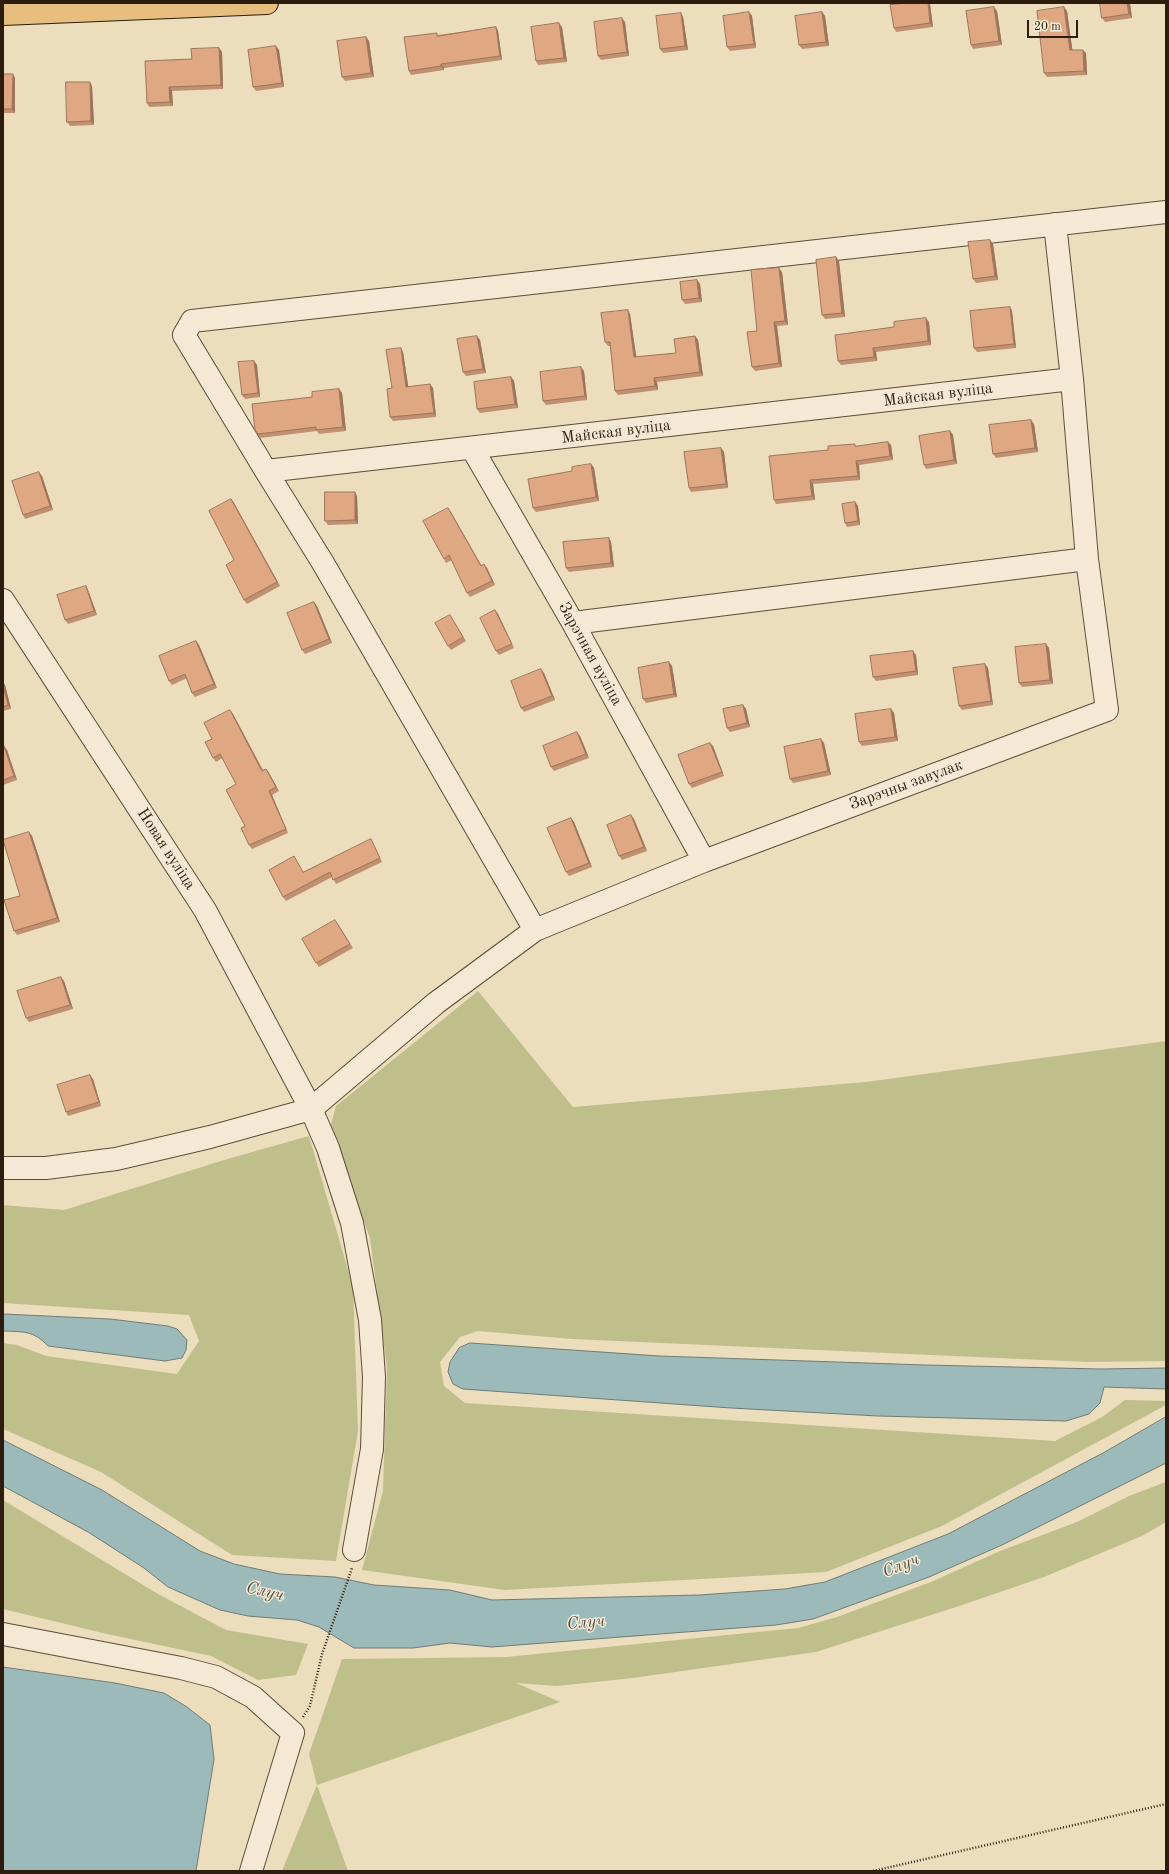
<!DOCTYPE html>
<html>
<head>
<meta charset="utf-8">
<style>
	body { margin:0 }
	#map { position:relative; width:1169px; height:1874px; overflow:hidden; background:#ecddbd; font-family:"Old Standard TT",serif }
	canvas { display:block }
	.frame { position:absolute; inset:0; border:4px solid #2d1d0f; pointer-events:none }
	.scale { position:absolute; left:1027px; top:20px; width:51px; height:18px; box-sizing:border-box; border:2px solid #2d1d0f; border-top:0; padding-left:5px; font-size:12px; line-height:14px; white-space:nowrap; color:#2d1d0f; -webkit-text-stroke:3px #f3e9d4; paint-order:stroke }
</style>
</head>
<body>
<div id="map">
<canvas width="1169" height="1874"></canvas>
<div class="frame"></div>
<div class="scale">20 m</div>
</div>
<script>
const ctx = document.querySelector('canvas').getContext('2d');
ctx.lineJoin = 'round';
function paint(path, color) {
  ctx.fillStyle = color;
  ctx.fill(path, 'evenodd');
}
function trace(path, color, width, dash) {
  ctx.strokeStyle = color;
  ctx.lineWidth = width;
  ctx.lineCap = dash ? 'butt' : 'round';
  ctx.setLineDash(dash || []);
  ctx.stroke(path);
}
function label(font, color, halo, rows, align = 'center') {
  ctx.font = font + ' "Old Standard TT",serif';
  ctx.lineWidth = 3;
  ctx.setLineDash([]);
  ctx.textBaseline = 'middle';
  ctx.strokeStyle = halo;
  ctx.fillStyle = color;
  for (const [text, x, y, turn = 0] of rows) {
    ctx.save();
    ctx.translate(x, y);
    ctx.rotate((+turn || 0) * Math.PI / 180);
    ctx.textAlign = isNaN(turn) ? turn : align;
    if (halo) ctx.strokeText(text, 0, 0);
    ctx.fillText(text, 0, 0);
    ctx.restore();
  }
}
const green = new Path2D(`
	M478,991L573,1107L866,1082L1166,1041V1361L1088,1362L572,1339L478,1331L460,1337L440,1362L444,1386L465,1403L1055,1441L1102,1417L1125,1400L1166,1401V1405L942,1526L826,1572L505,1590L362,1570L383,1491L387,1369L370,1238L330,1128L336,1106Z
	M309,1136L353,1287L358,1431L336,1561L232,1555L101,1472L3,1429V1343L17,1345L46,1356L177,1374L199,1341L189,1315L3,1303V1205L64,1210L224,1160Z
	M1166,1482V1522L1144,1535L1044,1577L956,1607L816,1652L633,1678L557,1686L516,1683L560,1702L317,1785L348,1871H282L317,1785L309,1754L342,1659L506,1657L798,1628L837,1617L931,1582L1000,1551L1077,1522L1129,1496Z
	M3,1500L158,1594L226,1630L308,1644L296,1675L258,1680L211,1656L107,1634L3,1609Z`);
const water = new Path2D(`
	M3,1314L110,1319L168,1326L177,1329L187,1340L186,1350L182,1358L165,1361L48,1346C33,1330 23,1332 3,1331Z
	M470,1343L659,1356L925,1365L1101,1369L1166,1368V1389L1104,1387L1100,1403L1089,1414L1066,1421L878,1416L731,1408L463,1389L453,1384L448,1372L450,1362L459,1348Z
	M1166,1417V1463L1002,1545L929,1577L813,1619L776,1625L492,1647L450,1643L413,1648H354L319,1627L297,1620L248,1616L220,1610L168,1587L144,1568L88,1532L3,1486V1440L102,1490L200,1551L234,1564L280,1574L335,1577L374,1585L450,1590L492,1600L699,1595L785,1589L825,1582L948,1534L1103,1453Z
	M3,1667L115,1683L164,1693L187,1707L210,1725L214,1759L196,1871H3Z`);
const path = new Path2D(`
	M303,1717L310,1706L322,1654L352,1568
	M873,1871L1166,1804`);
const minor = new Path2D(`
	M472,448L573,623L704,861
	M266,471L184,335L192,321L1166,212
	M3,600L205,910L311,1109L328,1148L352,1223L370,1320L374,1377L372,1449L354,1550
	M573,623L1087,559
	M535,930L323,563L266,471L1072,379
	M3,1168H46L116,1159L210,1137L311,1109L436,1003L535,930L704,861L1107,710L1087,559L1072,379L1055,224
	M3,1634L181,1668L216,1677L253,1697L293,1733L251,1871`);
const major = new Path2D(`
	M3,14L267,3`);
const wall = new Path2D(`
	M1130,3L1132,18L1105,22L1102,18Z
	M930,4L933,27L896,32L894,28Z
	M997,11L1002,45L973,49L971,45Z
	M1067,11L1072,50L1086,53L1087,75L1047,77L1044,73Z
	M749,12L752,16L756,48L730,51L727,47Z
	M822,12L825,16L829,46L802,49L799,45Z
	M681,13L683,17L688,50L663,53L660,49Z
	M625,22L629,56L601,60L598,56Z
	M496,27L498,31L502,60L444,68V70L411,75L409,71L438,35Z
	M562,27L567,62L538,65L536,61Z
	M366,37L369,41L374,77L345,81L342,77Z
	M276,46L279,50L284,87L256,91L253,87Z
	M219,48L222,52L223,89L172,91L173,106L149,107L147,103L192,59Z
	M3,74L15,78V113H3Z
	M92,86L94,125L70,126L67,122Z
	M990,240L993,244L998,280L976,283L973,279Z
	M836,257L839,261L845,317L825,319L822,315Z
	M782,272L788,325L777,326L782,367L755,371L752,367L757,331Z
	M697,280L700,284L702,302L685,304L682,300Z
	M1010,307L1012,311L1016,348L977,352L974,348Z
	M630,314L636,357L676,353L695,336L698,340L703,376L657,382L658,390L618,395L615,391L610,346H608L605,342Z
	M929,322L931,345L876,352L877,361L841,365L838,361L894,327Z
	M477,336L480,340L486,373L466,376L463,372Z
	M403,352L408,386L433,388L436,417L393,421L390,417L392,388Z
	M254,361L257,365L260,397L245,399L242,395Z
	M584,371L587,400L546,405L543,401Z
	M511,377L514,381L518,408L480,413L477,409Z
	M339,389L342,393L346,431L319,434L317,431L260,438L255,430L312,397Z
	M1034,424L1038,452L996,458L993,454Z
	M950,431L953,435L957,464L926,469L924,465Z
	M888,442L891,445L893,460L859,465L860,480L813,484L815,500L776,504L774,500L828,450Z
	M721,448L724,452L728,488L691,492L689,488Z
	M591,464L594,468L599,501L536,512L533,508L572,471Z
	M42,476L53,510L25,519L23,515Z
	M357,496L358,524L328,525L325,521Z
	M231,499L234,503L280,586L247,604L244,600L234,560Z
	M855,502L858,506L860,525L847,527L845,523Z
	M448,508L481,566L487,568L495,585L470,597L467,593L452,560L446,563L444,559Z
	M609,538L611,542L614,567L569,572L566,568Z
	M86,586L88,590L97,615L68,624L65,620Z
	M317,606L332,643L305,654L302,650Z
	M495,610L498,614L514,648L499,655L496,651Z
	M450,615L466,641L451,650L448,646Z
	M196,641L199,645L217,688L195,697L192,693L187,678L172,685L169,681Z
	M1046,644L1049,648L1053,684L1022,687L1019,683Z
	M916,655L918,675L876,681L873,677Z
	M669,662L672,666L677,697L646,703L643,699Z
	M985,664L988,668L993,705L962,710L959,706Z
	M544,673L555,700L524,712L521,708Z
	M3,682L5,685L11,709L3,711Z
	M743,705L746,709L750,727L730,732L727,728Z
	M891,709L894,713L898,741L862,746L859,742Z
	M233,714L263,770L266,769L269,773L279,791L272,795L288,833L252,849L249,845L236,784L222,758L216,762L213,758L212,739Z
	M580,736L589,758L554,771L551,767Z
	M824,743L831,775L793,783L790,779Z
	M713,746L724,776L692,788L689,784Z
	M3,747L7,750L17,780L3,785Z
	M634,819L647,851L622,860L619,856Z
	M574,822L592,867L569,876L566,872Z
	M29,832L32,836L60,922L17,935L14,931L20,896Z
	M373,843L382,862L336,884L332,877L286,901L283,897L294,856L303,872Z
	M338,924L353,948L319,967L316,963Z
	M64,981L73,1009L29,1022L26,1018Z
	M93,1079L101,1106L68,1116L66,1112Z`);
const shadedWall = new Path2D(`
	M928,3H929L930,4L933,27L930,23Z
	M1127,3H1130L1132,18L1129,14Z
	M994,7L997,11L1002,45L999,41Z
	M1064,7L1067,11L1073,54L1070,50Z
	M749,12L752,16L756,48L754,44Z
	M822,12L825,16L829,46L826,42Z
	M681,13L683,17L688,50L685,46Z
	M622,18L625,22L629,56L627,52Z
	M559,23L562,27L567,62L564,58Z
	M496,27L498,31L502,60L500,56Z
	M366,37L369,41L374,77L371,73Z
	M276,46L279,50L284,87L282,83Z
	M219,48L222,52L223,89L221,85Z
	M1083,50L1086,53L1087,75L1084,71Z
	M441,64L444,68V70L441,66Z
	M13,74L15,78V113L12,109Z
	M90,82L92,86L94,125L91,121Z
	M169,87L172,91L173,106L170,102Z
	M990,240L993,244L998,280L995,276Z
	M836,257L839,261L845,317L842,313Z
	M779,268L782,272L788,325L785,321Z
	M697,280L700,284L702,302L699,298Z
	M1010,307L1012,311L1016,348L1014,344Z
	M628,310L630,314L637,361L634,357Z
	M926,318L929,322L931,345L928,341Z
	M774,322L777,326L782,367L779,363Z
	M477,336L480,340L486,373L483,369Z
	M695,336L698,340L703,376L700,372Z
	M401,348L403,352L409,391L406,387Z
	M873,348L876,352L877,361L874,357Z
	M254,361L257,365L260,397L258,393Z
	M581,367L584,371L587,400L585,396Z
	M511,377L514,381L518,408L515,404Z
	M654,378L657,382L658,390L655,386Z
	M430,384L433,388L436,417L434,413Z
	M339,389L342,393L346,431L343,427Z
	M1031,420L1034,424L1038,452L1035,448Z
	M950,431L953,435L957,464L954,460Z
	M888,442L891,445L893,460L890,456Z
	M721,448L724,452L728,488L726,484Z
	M856,461L859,465L860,480L858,476Z
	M591,464L594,468L599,501L596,497Z
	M39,472L42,476L53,510L50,506Z
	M810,480L813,484L815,500L812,496Z
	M355,492L357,496L358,524L355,520Z
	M231,499L234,503L280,586L277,582Z
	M855,502L858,506L860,525L858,521Z
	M448,508L451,512L484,570L481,566Z
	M609,538L611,542L614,567L611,563Z
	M484,564L487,568L495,585L492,581Z
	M86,586L88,590L97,615L94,611Z
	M314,602L317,606L332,643L329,639Z
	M495,610L498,614L514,648Z
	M196,641L199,645L217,688L214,684Z
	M1046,644L1049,648L1053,684L1050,680Z
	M913,651L916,655L918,675L916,671Z
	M669,662L672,666L677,697L674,694Z
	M985,664L988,668L993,705L991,701Z
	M541,669L544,673L555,700L552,696Z
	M3,682L5,685L11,709L8,705L3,685Z
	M743,705L746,709L750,727L747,723Z
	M891,709L894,713L898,741L895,737Z
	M230,710L233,714L265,775L262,771Z
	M577,732L580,736L589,758L586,754Z
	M821,739L824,743L831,775L828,771Z
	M710,743L713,746L724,776L722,772Z
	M4,746L7,750L17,780L14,776Z
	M266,769L269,773L279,791L276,787Z
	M269,791L272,795L288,833L286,829Z
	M631,815L634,819L647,851L644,847Z
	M571,818L574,822L592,867L589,863Z
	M29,832L32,836L60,922L57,918Z
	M61,977L64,981L73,1009L70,1005Z
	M90,1075L93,1079L101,1106L99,1102Z`);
const building = new Path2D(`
	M908,3H928L930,23L894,28L890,5Z
	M1100,3H1127L1129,14L1102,18Z
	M994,7L999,41L971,45L966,11Z
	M1064,7L1070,50H1083L1084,71L1044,73L1037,11Z
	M749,12L754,44L727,47L723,16Z
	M822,12L826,42L799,45L795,16Z
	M681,13L685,46L660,49L656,16Z
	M622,18L627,52L598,56L594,22Z
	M559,23L564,58L536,61L531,27Z
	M496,27L500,56L441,64V66L409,71L404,37L437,33V36Z
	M366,37L371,73L342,77L337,41Z
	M276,46L282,83L253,87L248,50Z
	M219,48L221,85L169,87L170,102L147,103L145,61L192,59L191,49Z
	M3,74H13L12,109H3Z
	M66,82H90L91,121L67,122Z
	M990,240L995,276L973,279L968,242Z
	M836,257L842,313L822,315L816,260Z
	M779,268L785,321L774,322L779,363L752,367L747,332L757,331L751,270Z
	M697,280L699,298L682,300L680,282Z
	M1010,307L1014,344L974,348L970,311Z
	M628,310L634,357L676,353L674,339L695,336L700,372L654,378L655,386L615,391L610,342H605L601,313Z
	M926,318L928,341L873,348L874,357L838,361L835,335L894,327V322Z
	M477,336L483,369L463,372L457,339Z
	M401,348L406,387L430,384L434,413L390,417L387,389L392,388L386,350Z
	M254,361L258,393L242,395L238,362Z
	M581,367L585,396L543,401L540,372Z
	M511,377L515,404L477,409L474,382Z
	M339,389L343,427L316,430V427L258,434L255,430L252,404L312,397V392Z
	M1031,420L1035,448L993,454L989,425Z
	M950,431L954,460L924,465L919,436Z
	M888,442L890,456L856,461L858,476L810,480L812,496L774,500L769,456L828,450V446L855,444V446Z
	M721,448L726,484L689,488L684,452Z
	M591,464L596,497L533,508L528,479L572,471V467Z
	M39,472L50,506L23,515L12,481Z
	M325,492H355V520L325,521Z
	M231,499L277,582L244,600L226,565L234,560L209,511Z
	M855,502L858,521L845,523L842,504Z
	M448,508L481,566L484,564L492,581L467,593L449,555L444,559L423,521Z
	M609,538L611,563L566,568L563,542Z
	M86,586L94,611L65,620L57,595Z
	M314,602L329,639L302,650L287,613Z
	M495,610L512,644L496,651L480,618Z
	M450,615L463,637L448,646L435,623Z
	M196,641L214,684L192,693L185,674L169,681L159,656Z
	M1046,644L1050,680L1019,683L1015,647Z
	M913,651L916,671L873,677L870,656Z
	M669,662L674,694L643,699L638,668Z
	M985,664L991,701L959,706L953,668Z
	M541,669L552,696L521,708L511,681Z
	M3,685L8,705L3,707Z
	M743,705L747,723L727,728L723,709Z
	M891,709L895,737L859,742L855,714Z
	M230,710L262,771L266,769L276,787L269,791L286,829L249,845L241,828L245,826L226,790L236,784L220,754L213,758L205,742L212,739L204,723Z
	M577,732L586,754L551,767L543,746Z
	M821,739L828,771L790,779L784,747Z
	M710,743L722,772L689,784L678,755Z
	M4,746L14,776L3,780V747Z
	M631,815L644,847L619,856L607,825Z
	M571,818L589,863L566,872L547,828Z
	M29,832L57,918L14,931L4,900L20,896L3,840Z
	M371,839L380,858L333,880L330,872L283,897L269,870L294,856L303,872Z
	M335,920L350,944L316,963L302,939Z
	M61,977L70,1005L26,1018L17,991Z
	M90,1075L99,1102L66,1112L57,1085Z`);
const streetNames = [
	["Майская вуліца",938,395,-7],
	["Майская вуліца",616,432,-7],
	["Зарэчная вуліца",590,654,61],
	["Зарэчны завулак",906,785,-20],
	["Новая вуліца",166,849,57]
];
const waterNames = [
	["Случ",901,1566,-22],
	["Случ",265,1592,13],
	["Случ",586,1623,-5]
];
paint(green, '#bfbf8c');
paint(water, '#9cbaba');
trace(water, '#707b76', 1);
trace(minor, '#5d4d3a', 24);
trace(major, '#2d1d0f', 24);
trace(path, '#2d1d0f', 2.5, [1, 2]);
trace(minor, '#f3e9d4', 22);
trace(major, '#e6be7e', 22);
paint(wall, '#c09070');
paint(shadedWall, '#9c755b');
paint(building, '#dfa782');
trace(building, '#9c755b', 1);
label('16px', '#2d1d0f', '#f3e9d4', streetNames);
label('italic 17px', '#4e4c42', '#f3e9d4', waterNames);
</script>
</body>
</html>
